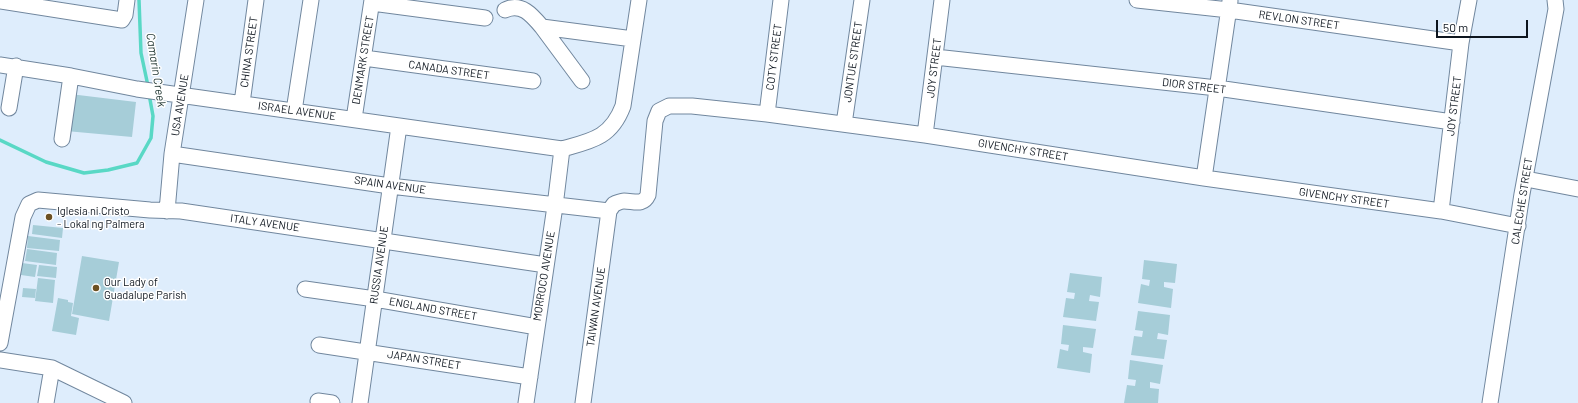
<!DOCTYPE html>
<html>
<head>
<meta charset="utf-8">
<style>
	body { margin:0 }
	#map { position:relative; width:1578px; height:403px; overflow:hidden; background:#deedfc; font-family:Barlow,sans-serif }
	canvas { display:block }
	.scale { position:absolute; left:1436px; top:20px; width:92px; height:18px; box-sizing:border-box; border:2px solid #0d151e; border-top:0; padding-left:5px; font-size:12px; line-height:14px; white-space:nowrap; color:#0d151e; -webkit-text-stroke:3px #fff; paint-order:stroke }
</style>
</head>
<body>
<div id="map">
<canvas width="1578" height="403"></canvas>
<div class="scale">50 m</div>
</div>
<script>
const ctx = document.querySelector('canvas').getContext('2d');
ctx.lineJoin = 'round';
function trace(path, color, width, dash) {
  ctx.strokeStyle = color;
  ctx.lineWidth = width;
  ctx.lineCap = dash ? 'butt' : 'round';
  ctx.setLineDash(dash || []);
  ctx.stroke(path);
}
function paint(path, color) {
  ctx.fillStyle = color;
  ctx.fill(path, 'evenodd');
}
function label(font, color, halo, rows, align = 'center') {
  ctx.font = font + ' Barlow,sans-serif';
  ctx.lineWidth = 3;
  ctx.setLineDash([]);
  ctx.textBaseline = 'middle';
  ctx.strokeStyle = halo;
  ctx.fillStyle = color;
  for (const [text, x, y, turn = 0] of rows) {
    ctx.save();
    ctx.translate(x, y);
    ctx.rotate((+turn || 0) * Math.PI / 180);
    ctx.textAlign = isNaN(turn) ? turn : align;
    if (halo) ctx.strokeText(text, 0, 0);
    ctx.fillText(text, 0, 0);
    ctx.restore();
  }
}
const stream = new Path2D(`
	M139,0L141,53L148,86
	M0,140L46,162L84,173L108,170L137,163L151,138L153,116L149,94`);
const building = new Path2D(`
	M70,94L136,102L132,137L66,131Z
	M33,225L63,228L62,238L32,234Z
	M28,236L60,240L59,251L27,248Z
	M27,249L57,253L56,265L25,261Z
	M82,256L119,262L109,321L72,314Z
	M1144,260L1177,264L1175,283L1164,282V287L1173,289L1171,308L1138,303L1141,284L1149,286L1150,280L1142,279Z
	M22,263L37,265L35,277L21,275Z
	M39,265L57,267L56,278L37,276Z
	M1070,273L1102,277L1100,297L1090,295L1089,301L1099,302L1096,321L1063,317L1066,298L1074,299L1075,293L1067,292Z
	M38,278L55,280L53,303L35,301Z
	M23,288L36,289L35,298L22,297Z
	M58,298L68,300V302L73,303L71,316L79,318L76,335L52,331Z
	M1138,311L1170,315L1168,335L1158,333L1157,339L1167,340L1164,359L1131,355L1134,336L1142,337L1143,331L1135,330Z
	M1063,325L1096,329L1093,348L1083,347V352L1092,354L1090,373L1057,368L1060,349L1068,351L1069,345L1061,344Z
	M1130,360L1163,365L1160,384L1150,382V388L1159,389L1158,403H1124L1127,385L1135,386L1136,380L1128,379Z`);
const minor = new Path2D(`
	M1137,0L1229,10L1461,43
	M0,1L122,20L125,15L127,0
	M372,3L485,18
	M505,10C521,2 532,15 542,27
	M935,57L1217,88L1452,122
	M364,58L533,81
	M0,65L71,76L137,89L562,149C591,141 611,138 623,106L639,0
	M582,81L542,27L633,39
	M242,103L256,0
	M9,108L16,66
	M294,111L311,0
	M767,114L781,0
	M354,119L372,0
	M844,124L862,0
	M925,135L942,0
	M62,139L71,76
	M172,154L390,186L609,211
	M1204,178L1230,1
	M1526,179L1578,189
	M167,211L172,154L196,0
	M1441,211L1461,43L1469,0
	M305,289L375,299L537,327
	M0,343L23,217L29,204L38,200L150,210L181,211L546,265
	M319,345L530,377
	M0,360L52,368L124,403
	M318,401L332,403
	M46,403L52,368
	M360,403L399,126
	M526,403L555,206L562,149
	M583,403L609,211L614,204C617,203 621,201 624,201C634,201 643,206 648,195L655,121L659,111L669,106H692L767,114L925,135L1204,178L1441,211L1518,226
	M1490,403L1522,194L1556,9L1555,0`);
const markers = [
	[49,217,4,"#6c5123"],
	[96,288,4,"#6c5123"]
];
const streetNames = [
	["REVLON STREET",1299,20,8],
	["CHINA STREET",249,52,-82],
	["COTY STREET",774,57,-83],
	["DENMARK STREET",363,60,-81],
	["JONTUE STREET",853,62,-82],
	["JOY STREET",934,68,-83],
	["CANADA STREET",449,70,8],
	["DIOR STREET",1194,86,7],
	["USA AVENUE",180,105,-81],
	["JOY STREET",1454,106,-83],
	["ISRAEL AVENUE",297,111,8],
	["GIVENCHY STREET",1023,150,9],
	["SPAIN AVENUE",390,185,8],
	["GIVENCHY STREET",1344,198,8],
	["CALECHE STREET",1522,201,-81],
	["ITALY AVENUE",265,223,8],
	["RUSSIA AVENUE",379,265,-82],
	["MORROCO AVENUE",544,276,-81],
	["TAIWAN AVENUE",596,307,-82],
	["ENGLAND STREET",433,309,10],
	["JAPAN STREET",424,360,9]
];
const poiNames = [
	["Iglesia ni Cristo",57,211],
	["- Lokal ng Palmera",57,224],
	["Our Lady of",104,282],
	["Guadalupe Parish",104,295]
];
const waterNames = [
	["Camarin Creek",156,70,81]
];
trace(stream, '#59d8c5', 3.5);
paint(building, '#a6cdd8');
trace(minor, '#71879e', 17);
trace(minor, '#fff', 15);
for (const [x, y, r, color] of markers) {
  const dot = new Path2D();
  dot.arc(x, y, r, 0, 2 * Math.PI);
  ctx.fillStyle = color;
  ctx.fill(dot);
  trace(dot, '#fff', 1.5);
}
label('11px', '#0d151e', '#fff', streetNames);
label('11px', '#0d151e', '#fff', poiNames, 'left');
label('italic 12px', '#1c322e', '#fff', waterNames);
</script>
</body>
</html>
